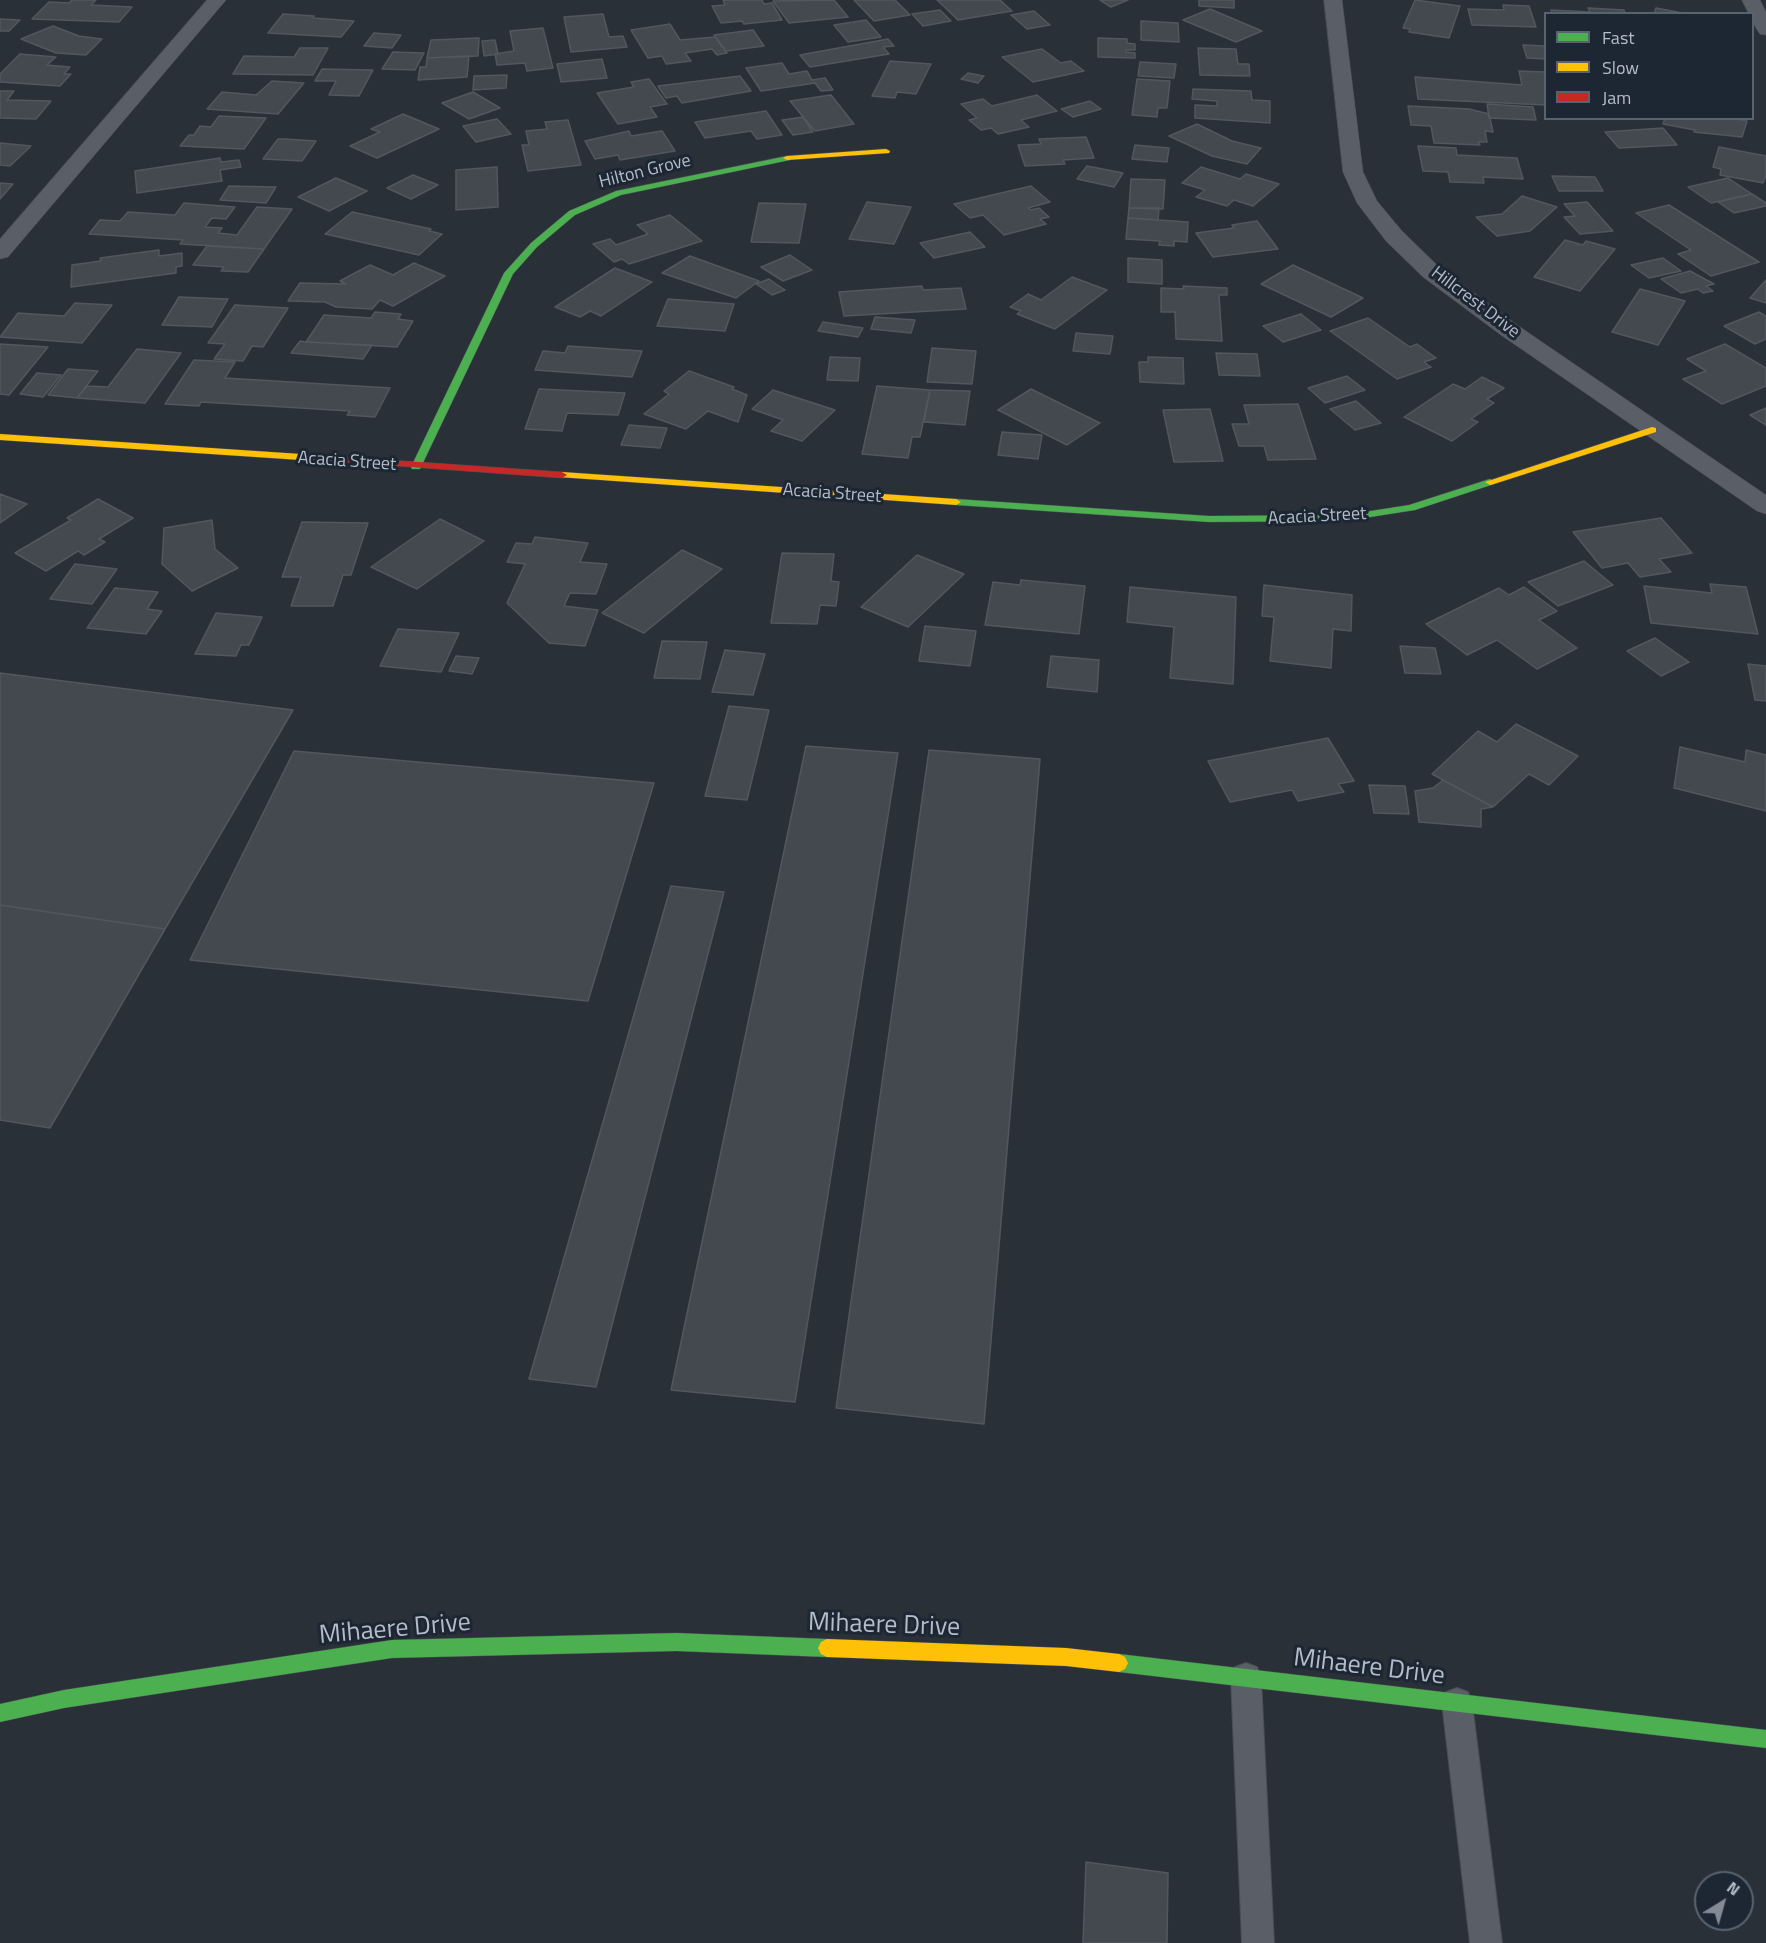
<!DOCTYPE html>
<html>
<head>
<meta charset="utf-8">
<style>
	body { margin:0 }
	#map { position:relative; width:1766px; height:1943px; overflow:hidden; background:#2a3038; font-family:"Titillium Web",sans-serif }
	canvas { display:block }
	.legend { position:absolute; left:1544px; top:12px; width:210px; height:108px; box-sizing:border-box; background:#1d2633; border:2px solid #59626f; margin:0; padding:8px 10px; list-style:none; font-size:18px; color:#b4bcc9 }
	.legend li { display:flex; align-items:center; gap:12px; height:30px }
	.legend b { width:30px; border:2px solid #59626f }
	.north { position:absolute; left:1694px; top:1871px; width:60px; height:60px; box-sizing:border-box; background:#1d2633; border:2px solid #59626f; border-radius:50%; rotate:37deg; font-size:16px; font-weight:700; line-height:24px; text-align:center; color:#b4bcc9 }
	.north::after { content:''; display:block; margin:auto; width:21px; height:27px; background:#848b96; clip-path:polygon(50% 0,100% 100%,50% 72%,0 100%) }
</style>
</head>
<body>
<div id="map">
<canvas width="1766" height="1943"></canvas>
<ul class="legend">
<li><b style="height:8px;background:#4caf50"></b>Fast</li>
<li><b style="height:8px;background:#ffc107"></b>Slow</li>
<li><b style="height:8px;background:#c62828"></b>Jam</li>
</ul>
<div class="north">N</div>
</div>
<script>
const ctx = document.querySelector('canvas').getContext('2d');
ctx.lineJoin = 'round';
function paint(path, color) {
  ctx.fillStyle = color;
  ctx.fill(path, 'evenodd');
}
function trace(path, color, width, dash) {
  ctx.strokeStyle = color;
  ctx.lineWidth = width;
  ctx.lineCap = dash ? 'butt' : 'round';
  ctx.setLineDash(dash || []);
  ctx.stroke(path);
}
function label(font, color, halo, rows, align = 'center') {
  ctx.font = font + ' "Titillium Web",sans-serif';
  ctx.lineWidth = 6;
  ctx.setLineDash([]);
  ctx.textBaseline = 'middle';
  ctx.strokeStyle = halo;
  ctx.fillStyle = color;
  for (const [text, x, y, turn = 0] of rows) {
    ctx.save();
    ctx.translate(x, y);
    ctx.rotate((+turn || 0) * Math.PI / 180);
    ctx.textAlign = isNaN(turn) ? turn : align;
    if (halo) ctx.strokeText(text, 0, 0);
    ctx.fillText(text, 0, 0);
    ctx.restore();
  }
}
const building = new Path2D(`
	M72,0H96L91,5L132,7L119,22L32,19L49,2L69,3Z
	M723,0H762L764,4L772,3L782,20L744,24L742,21L721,23L712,6L725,5Z
	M834,0L848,17L789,23L773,1Z
	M854,0H895L910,15L874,21Z
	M937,0H1000L1012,11L958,20Z
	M1100,0H1128L1111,7Z
	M1199,0H1234V8L1199,6Z
	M1415,0L1460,6L1449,38L1409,32L1410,29L1403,28Z
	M1503,5L1529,6L1536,27L1472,25L1468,9L1504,10Z
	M1588,8L1624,10L1625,14H1552L1551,10L1590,12Z
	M1656,8L1688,14H1654Z
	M1210,9L1262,31L1236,42L1183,20Z
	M940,10L951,21L923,26L912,14Z
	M1034,11L1050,25L1027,29L1011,15Z
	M283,14L314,16L313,18L354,21L341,37L268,33Z
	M603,14L609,37L623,36L627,47L571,52L564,17Z
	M0,19L20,20L9,31H0Z
	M866,20L881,37L848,42L834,25Z
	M1141,21L1178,23L1179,42L1141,40Z
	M670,24L680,40L715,37L727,53L717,55L712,49L685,53L691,61L666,64L662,56L648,58L631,30Z
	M53,26L79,36L102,39L86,55L56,53L21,39Z
	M543,28L553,68L527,71L525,63L497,65L495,54L514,51L510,31Z
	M753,30L764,46L726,51L714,35Z
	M374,33L401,35L392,48L364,46Z
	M479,38L478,56L427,58L431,40Z
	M1098,38L1127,39V43L1135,44V50H1126V52L1135,53V58L1098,57Z
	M888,39L894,46L883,47L889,54L810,67L800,55Z
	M495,40L498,54L484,56L482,41Z
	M1523,45L1546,46V59L1527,58Z
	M300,48H328L313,75L233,74L244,56L294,57Z
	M1198,48L1236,49L1238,64H1249L1250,76L1200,75Z
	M1042,49L1061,63L1071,61L1084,71L1033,82L1002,57Z
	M393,52L424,53L415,70L382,69Z
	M20,54L56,57L47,65L70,67L64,74H71L60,86L0,82V74Z
	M469,56L467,77L418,80L420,67H426L427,58Z
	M602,59L607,78L561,82L557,64Z
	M890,61L931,64L916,94L897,92L895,98L872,96Z
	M1140,62L1176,64L1174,78L1138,76Z
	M782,63L789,74L807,71L812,80L825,78L833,90L821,91L815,83L761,91L746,68Z
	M322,69L373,70L359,96L329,95L336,81H315Z
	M1519,71L1545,72L1546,105L1418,99L1415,77L1522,85Z
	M968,73L984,76L978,83L961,79Z
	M507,75L506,88L473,90L474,76Z
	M740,76L751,91L682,103L677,96L666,98L658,86Z
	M649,79L667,104L650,107L657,117L618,124L597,93L634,87L631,82Z
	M1137,79L1170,81L1167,108H1158L1157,117L1132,115Z
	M272,81L304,83L278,114L207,109L222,92L256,95Z
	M1193,89L1251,91L1252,100L1270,101V123L1195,118V105L1217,106V101L1192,99Z
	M0,91H14L7,100L51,101L36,119L0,118Z
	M473,92L500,108L469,119L442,103Z
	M831,95L854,124L815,131L790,101Z
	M1037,95L1057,111L1021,120L1029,127L998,134L991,128L981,130L969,120L977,118L961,104L983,99L992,106Z
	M1090,101L1101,109L1073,117L1061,109Z
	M1487,104L1533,107L1536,120L1489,118Z
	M1408,106L1469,109L1489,114L1493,132L1485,131L1487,142H1478L1480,145L1434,143L1431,126L1411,125Z
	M766,111L782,135L757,139L751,131L705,138L695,122Z
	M403,114L439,129L377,158L350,146L380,132L371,129Z
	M219,116L266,118L244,149L180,146L189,135H194L200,126L211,127Z
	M803,117L813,132L793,135L782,120Z
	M1665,118H1732L1747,121L1742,137L1694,132L1695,130L1663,124Z
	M497,119L511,134L476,142L463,126Z
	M568,120L581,165L528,171L522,145H529L526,131L547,129L545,122Z
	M1197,124L1232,141L1261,148L1247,164L1212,156L1169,136Z
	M1663,128L1677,145L1619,148L1605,132Z
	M629,131L631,136L662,131L675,151L620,160L618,155L595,159L585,141Z
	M1086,137L1094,158L1063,160L1065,164L1025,166L1018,145L1041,144L1039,139Z
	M278,139H284L316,141L302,161L263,159Z
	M0,143L31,146L10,166L0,165Z
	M1135,145L1169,148L1167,162L1132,159Z
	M1418,146L1456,148L1457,155L1517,158L1523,179L1483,177L1484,183L1450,182L1448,172L1423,171Z
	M1719,147L1766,156V175L1763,183L1720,175L1721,169L1713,167Z
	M220,158L221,162L239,160L241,167L220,170L222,181L137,193L135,171Z
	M1087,166L1123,173L1114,187L1077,179Z
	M497,167L498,207L456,210V170Z
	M1201,167L1240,179L1246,174L1279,184L1253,206L1234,200L1227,206L1196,197L1205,190L1182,183Z
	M413,175L438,185L411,199L387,188Z
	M1552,176L1595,177L1603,191H1559Z
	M336,178L367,191L329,211L298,197Z
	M1728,178L1752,194L1711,203L1688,187Z
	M1131,179L1165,180L1163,209L1129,208Z
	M0,183L13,184L0,199Z
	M229,186L276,187L266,203L220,200Z
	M1031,186L1050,202L1028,208L1031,210L1039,208L1049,217L1040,219L1046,224L1004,235L983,215L970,218L954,204Z
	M1752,194L1766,203V206L1734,213L1718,202Z
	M1522,196L1557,207L1530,231L1497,236L1476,217L1502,214Z
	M867,202L911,207L894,244L849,239Z
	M1587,202L1613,231L1580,234L1564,217L1575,216L1564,204Z
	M184,203L235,207L226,219L212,218L205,227L222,228L218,233L237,235L257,207L292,209L264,249L180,244L183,240L89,234L100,220L120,221L128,212L175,215Z
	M759,203L806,204L799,243L751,242Z
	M1669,205L1759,262L1711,276L1678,254L1691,250L1636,213Z
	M1129,208H1159L1158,220L1128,218Z
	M352,212L431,229L429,231L442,234L419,255L325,234Z
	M670,215L702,241L629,264L622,259L614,262L593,244L610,239L616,245L648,234L637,225Z
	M1128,218L1188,222L1187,242L1174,241V246L1159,245L1160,241L1126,239Z
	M1257,221L1278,249L1213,257L1196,233L1234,228L1232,225Z
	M970,232L985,247L934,258L920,243Z
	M1565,240L1583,245L1586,241L1615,249L1580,291L1534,277Z
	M207,246L264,249L248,272L221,271L224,267L193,265Z
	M159,250V256L182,253V266L176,267V273L71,287L72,265L101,261L100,258Z
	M790,255L812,270L783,281L761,267Z
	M690,256L759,281L736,298L662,273Z
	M1128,258L1162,260V284L1128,282Z
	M1663,258L1681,271L1649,278L1631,265Z
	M414,263L445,276L393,306L380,300L372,309L336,307L325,302L288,301L300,283L346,284L340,281L370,265L393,275Z
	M1293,265L1363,298L1331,317L1261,284Z
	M615,268L652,282L601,316L590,311L580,317L555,307Z
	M1690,271L1714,284L1706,286L1713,291L1703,293L1698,289L1681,293L1661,279Z
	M1072,277L1107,290L1055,329L1017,314L1021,311L1010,307L1028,294L1041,300Z
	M769,279L776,284L785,290L772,295L756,284Z
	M1766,280V303L1750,298Z
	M922,286L923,290L961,288L966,309L844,316L839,292Z
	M1183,286L1227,288V295H1219L1222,341L1176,339L1175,312H1161V288L1184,289Z
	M1640,289L1685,301L1658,345L1612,332Z
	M179,297L228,299L212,327L162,325Z
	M668,299L734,304L725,331L657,326Z
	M75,303L112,305L82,343L0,337L18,313L64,316Z
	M235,305L288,308L263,347L252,346L243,361L214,359L225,344L208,343Z
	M375,312L401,314L398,319L413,321L397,347L306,342L324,315L371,318Z
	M1759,312L1766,316V339L1755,344L1724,326Z
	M1301,314L1321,330L1283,342L1263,326Z
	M875,317L915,320L911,333L871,329Z
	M1368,318L1410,347L1417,344L1436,358L1424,362L1431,367L1397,379L1330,331Z
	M823,322L863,328L858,337L818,331Z
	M1076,333L1113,336L1110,354L1073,351Z
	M300,341L306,342L372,345L363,359L291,353Z
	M0,344L48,347L9,395L0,394Z
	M1725,344L1766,368V386L1722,404L1683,379L1706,371L1687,359Z
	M568,346L642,351L632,377L535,370L543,351L565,353Z
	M932,348L976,351L972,384L927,382Z
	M137,349L181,353L145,403L77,398L87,386L108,387Z
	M1216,353L1257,354L1260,376L1219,375Z
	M830,357L860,358L858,381L827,380Z
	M1148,357L1183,358L1184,384L1140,382L1139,362H1148Z
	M194,360L235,362L225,378L390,388L375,417L347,415L350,411L201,402L199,406L165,404Z
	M68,369L98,371L77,398L48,395Z
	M689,371L734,387L732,389L747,395L738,422L708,411L686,429L644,414L669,394L664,391Z
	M37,373L61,375L43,397L20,394Z
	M1347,376L1365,390L1325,403L1308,388Z
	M1482,377L1504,388L1487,399L1494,403L1471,419L1478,422L1452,441L1404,417L1453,384L1465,389Z
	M877,386L930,390L920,437H912L908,458L862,454Z
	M539,389L625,393L618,415L567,413L562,431L525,429Z
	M1031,389L1100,423L1067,445L998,410Z
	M773,390L835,410L802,441L771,431L783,420L752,409Z
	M930,390L970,391L965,425L924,422Z
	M1356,401L1381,423L1355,430L1330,409Z
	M1298,404L1316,459L1268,460L1264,446H1239L1232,424H1249L1244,405Z
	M1766,408V425L1750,415Z
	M1210,409L1223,461L1174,462L1163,410Z
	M629,425L667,428L660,448L621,445Z
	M1002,432L1042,435L1038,459L998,455Z
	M0,494L27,504L0,523Z
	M98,499L133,518L99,539L105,542L84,555L78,551L46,571L15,553L71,520L67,518Z
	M1661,518L1692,553L1659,559L1671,572L1640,577L1628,563L1602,568L1573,532Z
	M440,519L484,541L417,589L371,567Z
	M212,520L215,549L238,568L192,591L162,564L164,528Z
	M302,522L368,523L351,575H343L333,606H291L301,577H282Z
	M535,537L588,543L580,562L607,564L596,594L570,593L564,606L598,610L585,646L549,643L507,603L525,564L507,562L516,543L532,544Z
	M682,550L722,569L644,633L602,613Z
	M782,553L834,554L831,581L839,582L836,606L820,605L817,624L771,623Z
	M917,555L964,574L908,627L861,607Z
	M1584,561L1613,585L1558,606L1528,582Z
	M75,564L117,569L92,604L50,599Z
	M1021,580L1085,586L1079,634L985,625L993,582L1020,585Z
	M1710,584L1746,587L1758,634L1651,623L1644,586L1712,593Z
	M1264,585L1352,595L1351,631L1333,629L1331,668L1270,661L1274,617L1262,616Z
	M1130,587L1236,597L1233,684L1170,678L1174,627L1127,622Z
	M1524,587L1557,611L1539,620L1577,648L1537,669L1497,640L1467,655L1426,624L1499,588L1509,595Z
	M115,588L158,592L147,609L162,611L146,634L87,628Z
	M216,613L262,617L249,645H241L236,656L195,654Z
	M925,626L976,631L970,666L919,661Z
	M398,629L459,633L441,672L380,666Z
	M1655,638L1689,662L1661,676L1627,651Z
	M662,641L707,642L700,679L654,678Z
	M1400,646L1435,648L1441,674L1405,673Z
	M725,650L765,654L753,695L712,692Z
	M456,656L479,658L472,674L449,671Z
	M1051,656L1099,660L1097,692L1047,687Z
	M1748,664L1766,666V701L1755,700Z
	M0,673L293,710L165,929L0,905Z
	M729,706L769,710L747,800L705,796Z
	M1516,724L1578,756L1549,785L1529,774L1493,807L1432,774L1478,731L1497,742Z
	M1328,738L1354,781L1338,784L1344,792L1298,801L1292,790L1230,802L1208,761Z
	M806,746L898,753L795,1402L671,1390Z
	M1680,747L1745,762L1746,750L1766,755V811L1674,788Z
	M929,750L1040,759L984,1424L836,1408Z
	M294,751L654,783L588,1001L190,960Z
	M1443,780L1493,807L1481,809V827L1419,822L1415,791L1433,788Z
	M1369,785L1405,786L1409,814L1374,813Z
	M671,886L724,892L596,1387L529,1379Z
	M0,905L165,929L50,1128L0,1120Z
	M1086,1862L1168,1873L1167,1943H1083Z`);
const lane = new Path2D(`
	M1246,1663L1257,1667L1261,1678L1274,1943H1242L1231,1678L1235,1667Z
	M1457,1688L1468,1692L1472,1703L1502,1943H1470L1442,1703L1446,1692Z`);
const street = new Path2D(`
	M207,0H226L8,257L0,259V239Z
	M1324,0H1342L1363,172L1377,201L1402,231L1439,267L1517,325L1766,495V514L1757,511L1501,335L1423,277L1386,241L1357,203L1343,172Z
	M1742,0H1760L1766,12V35L1760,34C1755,27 1752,22 1752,14H1749Z`);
const fast = new Path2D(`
	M787,156L791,158L790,160L621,195L575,215L537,247L513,274L421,467L420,469H412L411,467L504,273L531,243L569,211L616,191Z
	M1490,479L1495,482L1494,484L1415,510L1345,521L1209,522L956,505L951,502L956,499L1209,516L1345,515L1409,505Z
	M676,1633L827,1639L833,1642L836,1648L833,1654L827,1657L676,1651L392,1658L64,1708L0,1722V1704L64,1690L392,1640Z
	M1119,1654L1766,1730V1748L1119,1672L1113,1669L1110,1663L1113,1657Z`);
const slow = new Path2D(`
	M886,149L890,151L889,153L787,160L783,158L787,156Z
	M1652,427L1656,428V432L1494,484L1490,485L1485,482Z
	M0,434L346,457L351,460L346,463L0,440Z
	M562,472L956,499L961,502L956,505L558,477V473Z
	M827,1639L1066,1648L1119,1654L1125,1657L1128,1663L1125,1669L1119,1672L1066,1666L827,1657L821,1654L818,1648L821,1642Z`);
const jam = new Path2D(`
	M346,457L562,472L567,475L562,478L342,462L341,460Z`);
const farStreetnames = [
	["Hilton Grove",645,172,-14],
	["Hillcrest Drive",1475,303,37],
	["Acacia Street",347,462,4],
	["Acacia Street",832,494,4],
	["Acacia Street",1317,517,-3]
];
const nearStreetnames = [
	["Mihaere Drive",884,1626,2],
	["Mihaere Drive",395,1630,-5],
	["Mihaere Drive",1369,1668,7]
];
paint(building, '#444950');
trace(building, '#52575f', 1.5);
trace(lane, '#484c53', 2);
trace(street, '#484c53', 1);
trace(fast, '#484c53', 1);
trace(slow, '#484c53', 1);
trace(jam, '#484c53', 1);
paint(lane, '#5a5e66');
paint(street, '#5a5e66');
paint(fast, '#4caf50');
paint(slow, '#ffc107');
paint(jam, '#c62828');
label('18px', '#b4bcc9', '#1d2633', farStreetnames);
label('26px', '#b4bcc9', '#1d2633', nearStreetnames);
</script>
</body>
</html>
